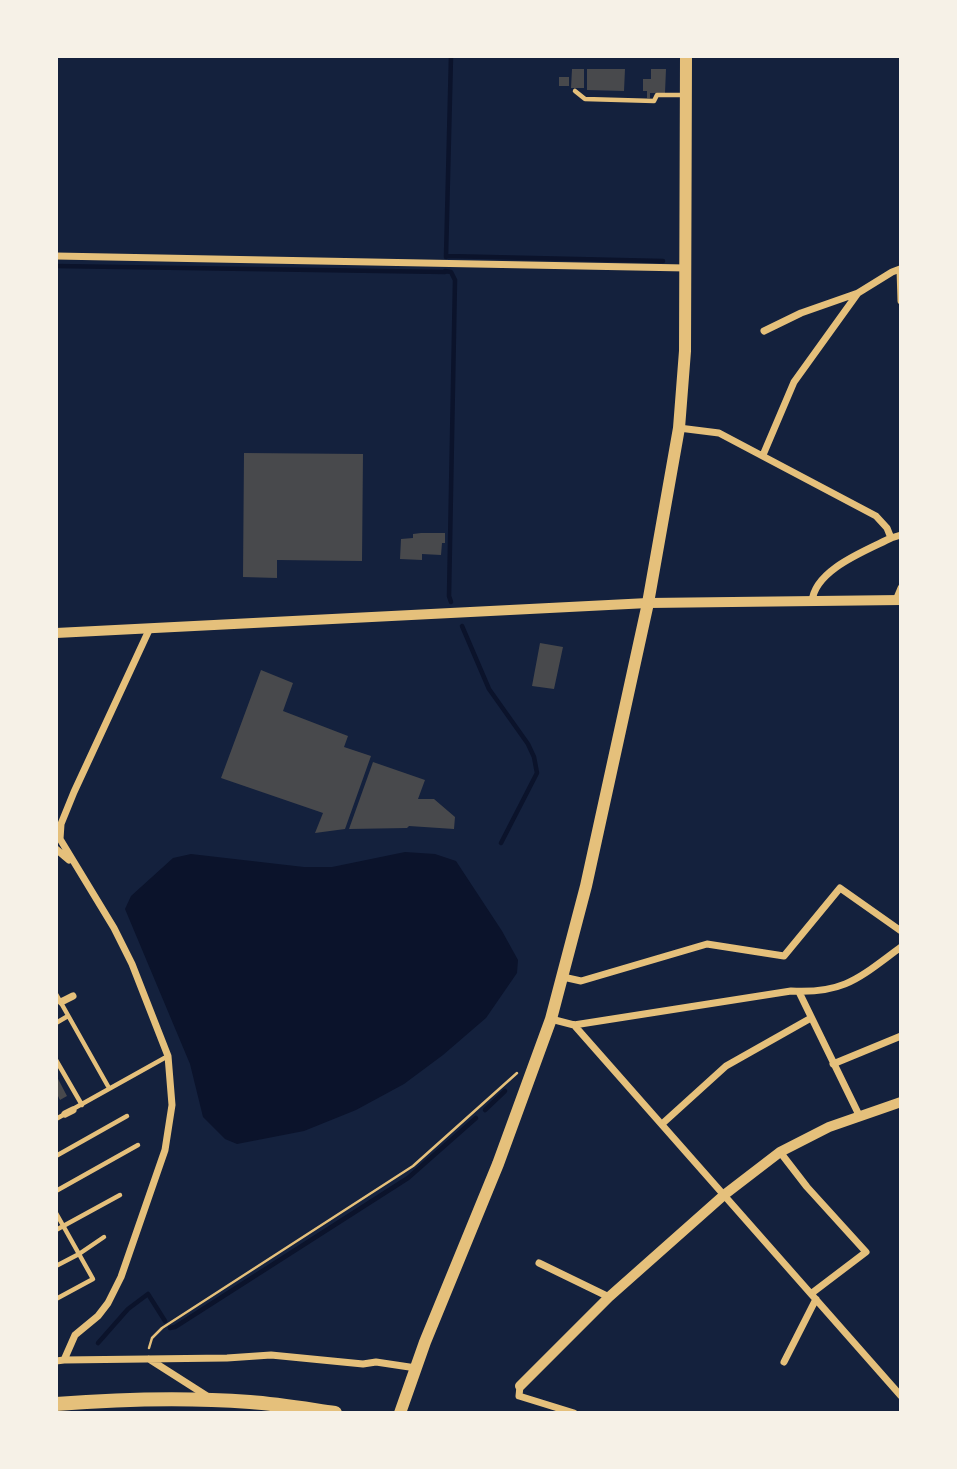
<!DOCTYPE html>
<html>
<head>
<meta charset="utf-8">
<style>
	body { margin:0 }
	#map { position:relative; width:957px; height:1469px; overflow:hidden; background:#14213d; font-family:"Fira Sans",sans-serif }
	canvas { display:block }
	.frame { position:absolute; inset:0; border:58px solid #f6f1e7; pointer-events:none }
</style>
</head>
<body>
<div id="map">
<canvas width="957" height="1469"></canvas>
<div class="frame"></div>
</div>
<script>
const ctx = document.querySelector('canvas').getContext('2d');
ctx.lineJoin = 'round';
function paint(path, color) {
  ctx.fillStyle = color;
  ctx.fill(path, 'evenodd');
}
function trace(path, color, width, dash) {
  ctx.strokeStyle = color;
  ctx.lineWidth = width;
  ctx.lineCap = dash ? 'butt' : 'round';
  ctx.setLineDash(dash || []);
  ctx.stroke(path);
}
const water = new Path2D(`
	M405,852L435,854L456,861L502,931L518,960L517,973L486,1018L443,1055L404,1084L356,1110L304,1131L237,1144L225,1139L203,1117L190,1064L125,909L131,896L173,858L191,854L304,867H332Z`);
const stream = new Path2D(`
	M446,256L663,261
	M446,257L451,56
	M56,266L445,272
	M445,271L451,272L455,280L449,596L451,602
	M462,626L489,689L528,744L534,757L537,773L501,843
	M485,1110L505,1091
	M170,1328L175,1327L408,1178L476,1118
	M98,1343L128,1309L148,1294L165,1321`);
const building = new Path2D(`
	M572,69H584V88H571Z
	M587,69H625L624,91L587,90Z
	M651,69H666L665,93H650V98H647V91H643V79H651Z
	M559,77H569V86H559Z
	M244,453L363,454L362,561L277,560V578L243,577Z
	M421,533H445V543H442L441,555L422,554V560L400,559L401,539L413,538V534Z
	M540,643L563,647L554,689L532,686Z
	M261,670L293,683L283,711L348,736L344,747L371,756L345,829L315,833L323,813L221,778Z
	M373,762L425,780L418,799H434L455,817L454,829L409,826L407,828L349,829Z
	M56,1075L67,1096L60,1100L56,1092Z`);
const path = new Path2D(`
	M149,1348L152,1338L162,1328L413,1166L517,1073`);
const service = new Path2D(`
	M575,91L585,99L654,101L657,95H683
	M56,994L109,1088
	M56,1023L68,1016
	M56,1060L82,1105
	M73,1109L168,1056
	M56,1119L65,1114
	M56,1156L127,1116
	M56,1191L138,1145
	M56,1213L93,1279L56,1299
	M56,1230L120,1195
	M56,1266L79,1254L104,1237`);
const minor = new Path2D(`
	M56,256L686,268
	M764,331L801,313L858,293L892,272L900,269L901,301
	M679,428L719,433L876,516L887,528L891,538L901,535
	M763,455L794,382L858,293
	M896,600L901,588
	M812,602C814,570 865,551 891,538
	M56,849L69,860
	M563,977L581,981L707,944L784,956L840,888L901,931
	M799,992L859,1115
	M61,1002L73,996
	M551,1019L574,1025L791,991C845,994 860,977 901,947
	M574,1025L901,1396
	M833,1064L901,1036
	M65,1114L73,1110
	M662,1124L726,1066L811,1018
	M780,1152L807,1187L866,1252L812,1293
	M539,1263L609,1297
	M149,1359L207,1396
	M64,1360L227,1358L271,1355L363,1364L376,1362L416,1368
	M56,1361L64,1360L75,1335L98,1316L108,1303L121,1277L165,1150L172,1105L168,1056L132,964L114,928L60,839L61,824L74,792L150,628
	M784,1362L816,1299
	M520,1386L519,1396L574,1413`);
const tertiary = new Path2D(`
	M56,633L648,603L901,600
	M520,1386L609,1297L724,1195L780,1152L829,1127L901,1102`);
const secondary = new Path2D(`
	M400,1413L425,1342L498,1164L551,1019L586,886L648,603L679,428L685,351L686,56`);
const trunk = new Path2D(`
	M56,1404C120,1399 185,1397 250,1402C278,1404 307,1409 335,1413`);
paint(water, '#0b132b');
trace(stream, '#0b132b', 4.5);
paint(building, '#48494c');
trace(path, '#e5c07b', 2.5);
trace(service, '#e5c07b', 4.5);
trace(minor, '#e5c07b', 7);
trace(tertiary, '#e5c07b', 10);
trace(secondary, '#e5c07b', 12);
trace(trunk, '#e5c07b', 14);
</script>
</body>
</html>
